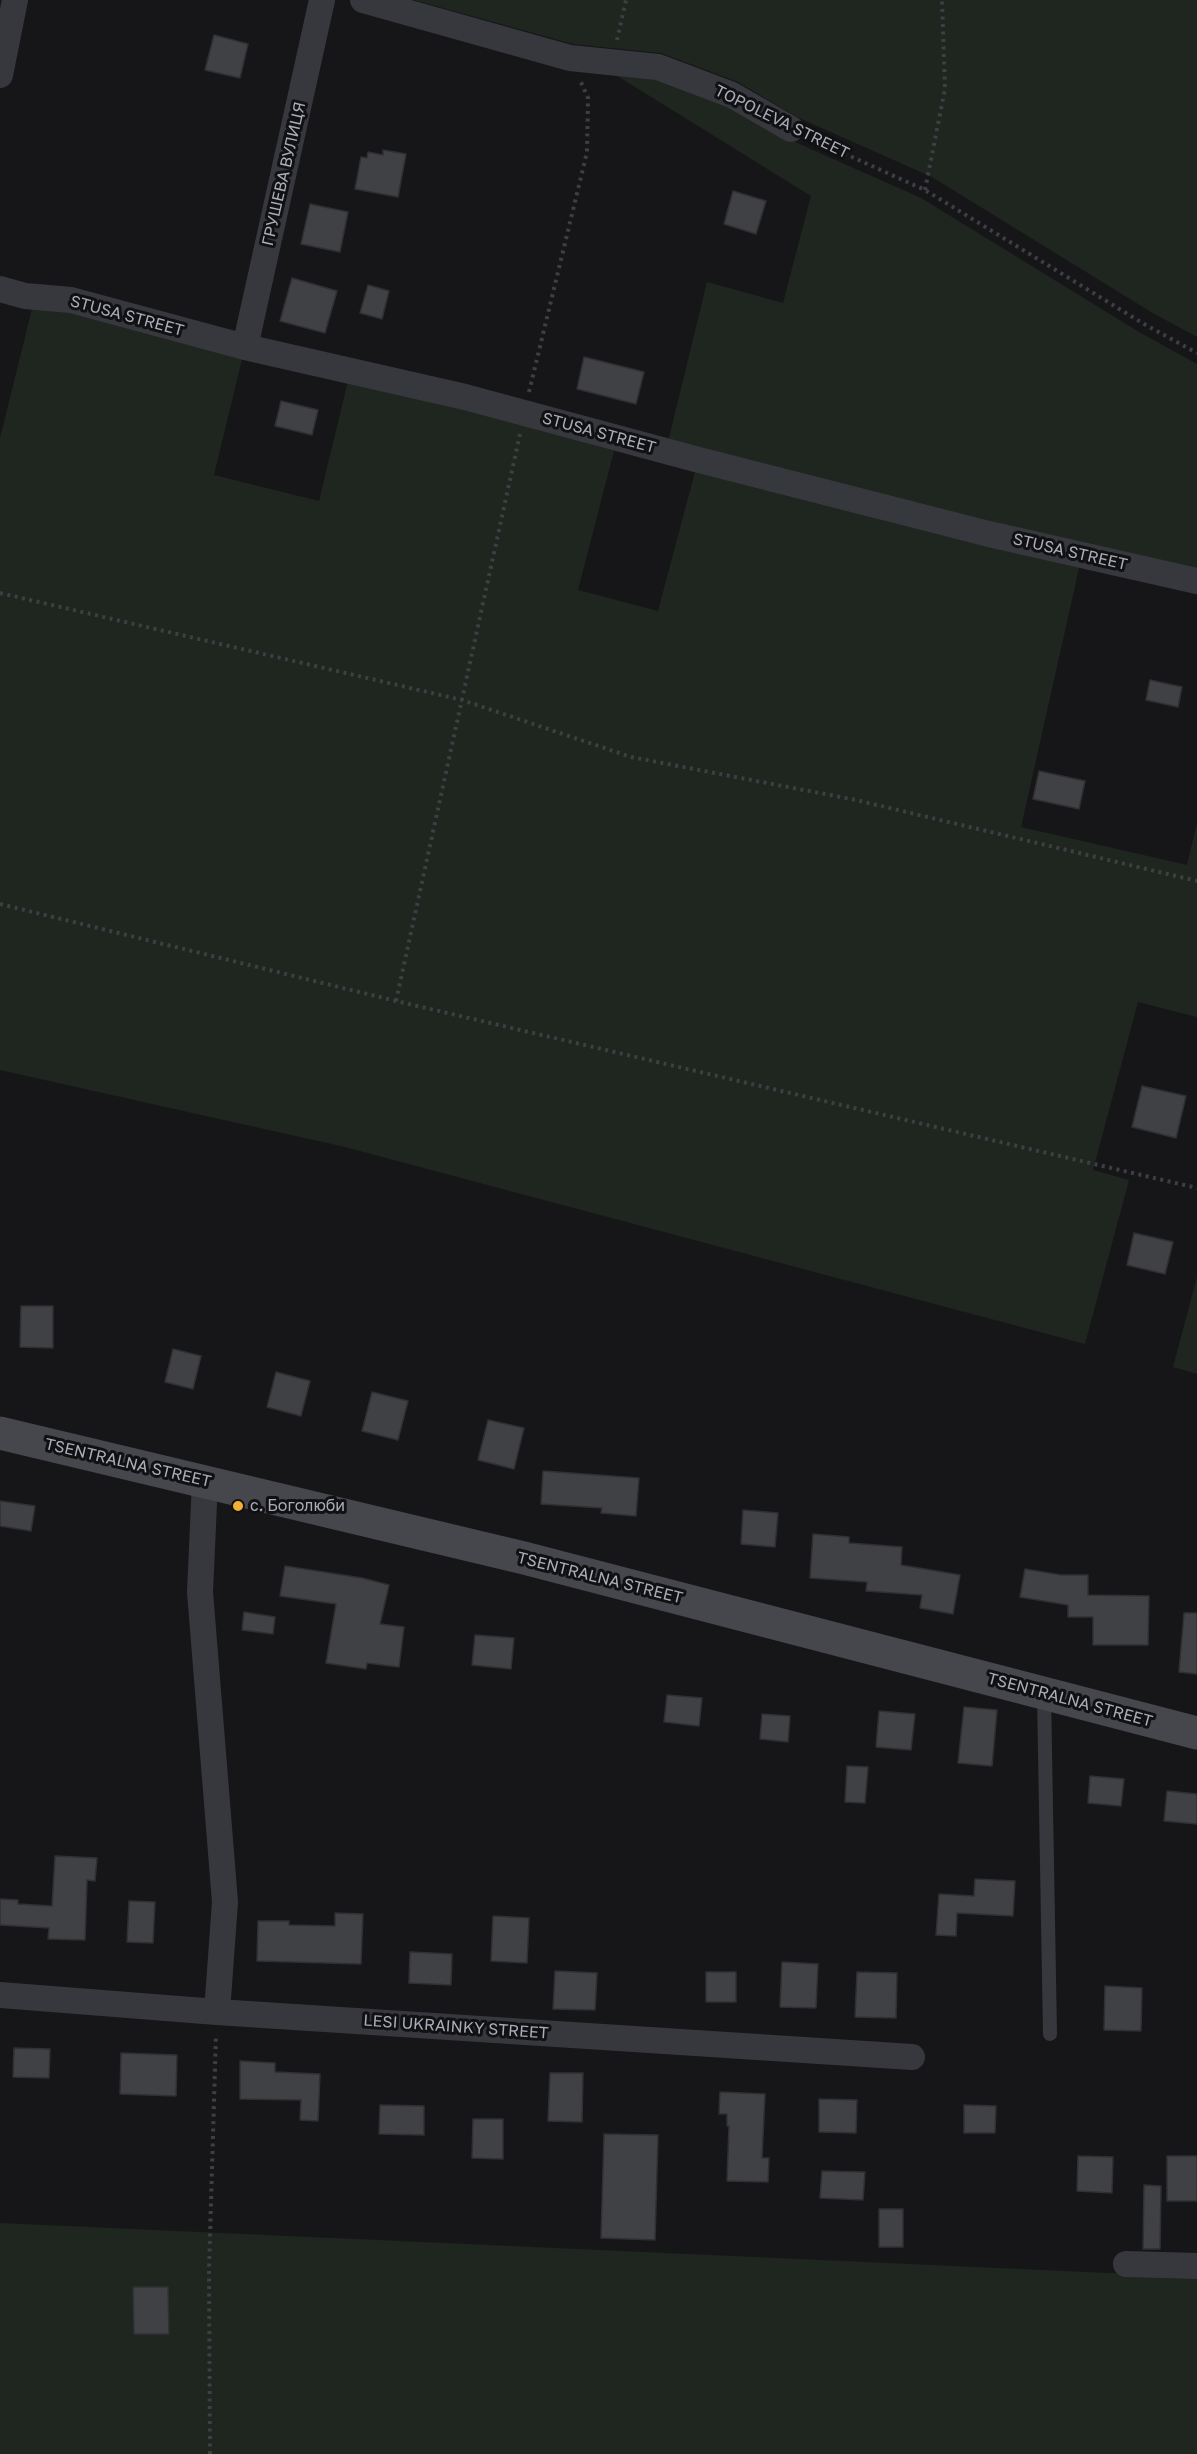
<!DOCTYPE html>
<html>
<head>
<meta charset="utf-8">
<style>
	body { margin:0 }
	canvas { display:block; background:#161618 }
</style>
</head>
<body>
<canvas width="1197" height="2454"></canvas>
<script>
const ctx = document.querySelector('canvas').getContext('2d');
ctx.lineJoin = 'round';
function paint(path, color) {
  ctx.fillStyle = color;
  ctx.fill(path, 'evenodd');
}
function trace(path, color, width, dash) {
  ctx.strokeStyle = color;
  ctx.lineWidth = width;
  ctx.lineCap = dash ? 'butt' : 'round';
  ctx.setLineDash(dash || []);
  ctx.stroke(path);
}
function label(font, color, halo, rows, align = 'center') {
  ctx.font = font + ' "Golos Text",sans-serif';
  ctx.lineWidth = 6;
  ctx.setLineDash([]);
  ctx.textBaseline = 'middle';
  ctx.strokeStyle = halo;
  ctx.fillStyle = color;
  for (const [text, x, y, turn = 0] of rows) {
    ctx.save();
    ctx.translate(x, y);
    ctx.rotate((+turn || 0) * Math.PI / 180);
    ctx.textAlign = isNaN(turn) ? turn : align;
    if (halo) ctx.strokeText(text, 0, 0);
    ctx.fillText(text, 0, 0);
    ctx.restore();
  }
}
const green = new Path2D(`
	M414,0H1197V337L1151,312L932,177L797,117L738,82L661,53L573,44Z
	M611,72L656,77L728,104L786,138L921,198L1139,332L1197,364V571L992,525L668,442L707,282L783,303L811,196Z
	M33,305L70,308L243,355L214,475L319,501L348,381L522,421L614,451L578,590L658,611L695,472L1080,564L1021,827L1187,865L1197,823V1017L1138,1002L1093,1170L1129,1180L1085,1344L345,1147L0,1070V438Z
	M1197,1277V1374L1173,1367Z
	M0,2223L1197,2277V2454H0Z`);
const building = new Path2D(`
	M214,35L248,44L240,78L205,70Z
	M383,150L406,154L398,197L355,189L361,157L367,158L368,152L383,155Z
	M733,191L766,201L756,234L724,224Z
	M310,204L348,212L340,252L301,244Z
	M292,278L337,291L325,333L280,321Z
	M368,285L389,291L382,319L360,313Z
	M584,357L644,372L636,404L577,389Z
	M281,401L318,410L312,435L275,426Z
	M1150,680L1182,687L1178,707L1146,700Z
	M1039,771L1085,781L1079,809L1033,799Z
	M1142,1086L1186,1096L1176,1138L1132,1127Z
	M1134,1233L1173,1242L1165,1274L1127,1265Z
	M21,1306H53V1348L20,1347Z
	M173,1349L201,1356L193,1389L165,1382Z
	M276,1372L310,1381L301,1416L267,1407Z
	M372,1392L408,1401L398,1440L362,1431Z
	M488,1420L524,1428L514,1469L478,1460Z
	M543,1471L639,1478L636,1516L601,1513L602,1508L541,1504Z
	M0,1501L35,1506L31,1531L0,1526Z
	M743,1510L778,1513L775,1547L741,1544Z
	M813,1534L849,1537V1543L902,1547L901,1565L960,1575L953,1614L920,1608L922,1595L866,1591L867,1582L810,1578Z
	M285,1566L362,1578L389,1585L380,1624L404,1627L399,1667L367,1663L366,1669L326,1663L336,1604L280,1596Z
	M1025,1569L1061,1575H1088V1595L1149,1596L1148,1645H1093V1617H1068V1605L1020,1597Z
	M244,1612L275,1617L273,1634L242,1630Z
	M1184,1613H1197V1674L1179,1672Z
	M475,1635L514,1638L511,1669L472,1665Z
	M667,1695L702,1698L699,1726L664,1722Z
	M964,1707L997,1710L992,1766L958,1763Z
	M879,1711L915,1714L911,1750L876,1747Z
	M762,1714L790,1716L788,1742L760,1739Z
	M847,1766L868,1767L865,1803L845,1802Z
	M1090,1776L1124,1779L1121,1806L1088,1803Z
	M1167,1791L1197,1794V1824L1164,1821Z
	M55,1856L97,1858L95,1881L87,1880L85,1940L48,1939L49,1928L0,1925V1899L18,1900V1904L52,1906Z
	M975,1879L1015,1881L1013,1916L957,1913L956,1936L936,1935L939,1894L974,1896Z
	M129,1901L155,1902L153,1943L127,1942Z
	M335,1913L363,1914L361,1964L257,1961L258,1921H289V1925L335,1926Z
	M493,1916L529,1918L527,1963L491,1961Z
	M410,1952L452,1954L451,1985L409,1983Z
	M782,1962L818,1964L816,2008L780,2007Z
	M555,1971L597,1973L595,2010L553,2009Z
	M706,1972H736V2002H706Z
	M857,1972L897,1973L896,2018L855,2017Z
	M1105,1986L1142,1988L1141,2031L1104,2030Z
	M14,2048L50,2049L49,2078L13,2077Z
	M121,2053L177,2055L176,2096L120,2094Z
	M240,2061L275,2063V2072L320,2074L318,2121L300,2120L301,2100L240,2099Z
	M550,2073H583L582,2122L548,2121Z
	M720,2092L765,2094L762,2158H769L768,2182L727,2181L729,2126H727V2114H719Z
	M819,2099L857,2100L856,2133L819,2132Z
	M380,2105L424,2106V2135L379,2134Z
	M964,2105L996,2106L995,2133H964Z
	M473,2119H503V2159L472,2158Z
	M604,2134L658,2135L655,2240L601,2238Z
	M1078,2156L1113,2157L1112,2193L1077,2191Z
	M1167,2156H1197V2201H1167Z
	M822,2171L865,2172L863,2200L820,2198Z
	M1144,2185L1161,2186L1160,2249H1143Z
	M879,2209H903V2247H879Z
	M133,2287H168L169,2334H134Z`);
const path = new Path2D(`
	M617,40L626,0
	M810,138L925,190L1144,324L1197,353
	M925,190L945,89L942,0
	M529,392L587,152L588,98L580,80
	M0,593L462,700L631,757L856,800L1197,881
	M0,904L396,1001L1197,1188
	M396,1001L520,434
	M210,2454L209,2270L216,2034`);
const lane = new Path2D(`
	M1044,1694L1050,2034`);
const street = new Path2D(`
	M363,0L570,58L658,67L732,95L791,129
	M0,75L15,0
	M0,289L25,296L71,300L245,347L465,397L699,460L989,534L1197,581
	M245,347L322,0
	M205,1481L200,1592L225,1902L217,2012
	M0,1995L217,2012L912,2057
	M1126,2264L1197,2266`);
const secondary = new Path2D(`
	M0,1433L524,1558L1197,1733`);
const markers = [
	[238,1506,6,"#f2b134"]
];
const streetNames = [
	["TOPOLEVA STREET",782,122,26],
	["ГРУШЕВА ВУЛИЦЯ",284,174,-77],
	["STUSA STREET",127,316,15],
	["STUSA STREET",599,433,15],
	["STUSA STREET",1070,552,13],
	["TSENTRALNA STREET",128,1463,13],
	["TSENTRALNA STREET",600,1578,14],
	["TSENTRALNA STREET",1070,1700,15],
	["LESI UKRAINKY STREET",456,2027,4]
];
const poiNames = [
	["с. Боголюби",250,1506]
];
paint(green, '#1e261f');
paint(building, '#404145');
trace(building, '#303034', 1.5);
trace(path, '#3d3f44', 4, [3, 4.5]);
trace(lane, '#37383d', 14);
trace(street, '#37383d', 26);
trace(secondary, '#45474d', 33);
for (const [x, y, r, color] of markers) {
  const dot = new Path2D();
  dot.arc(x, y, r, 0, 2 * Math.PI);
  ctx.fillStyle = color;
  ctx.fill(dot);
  trace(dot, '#111113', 2);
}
label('16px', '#a8adb8', '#111113', streetNames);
label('16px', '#a8adb8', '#111113', poiNames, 'left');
</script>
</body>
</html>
